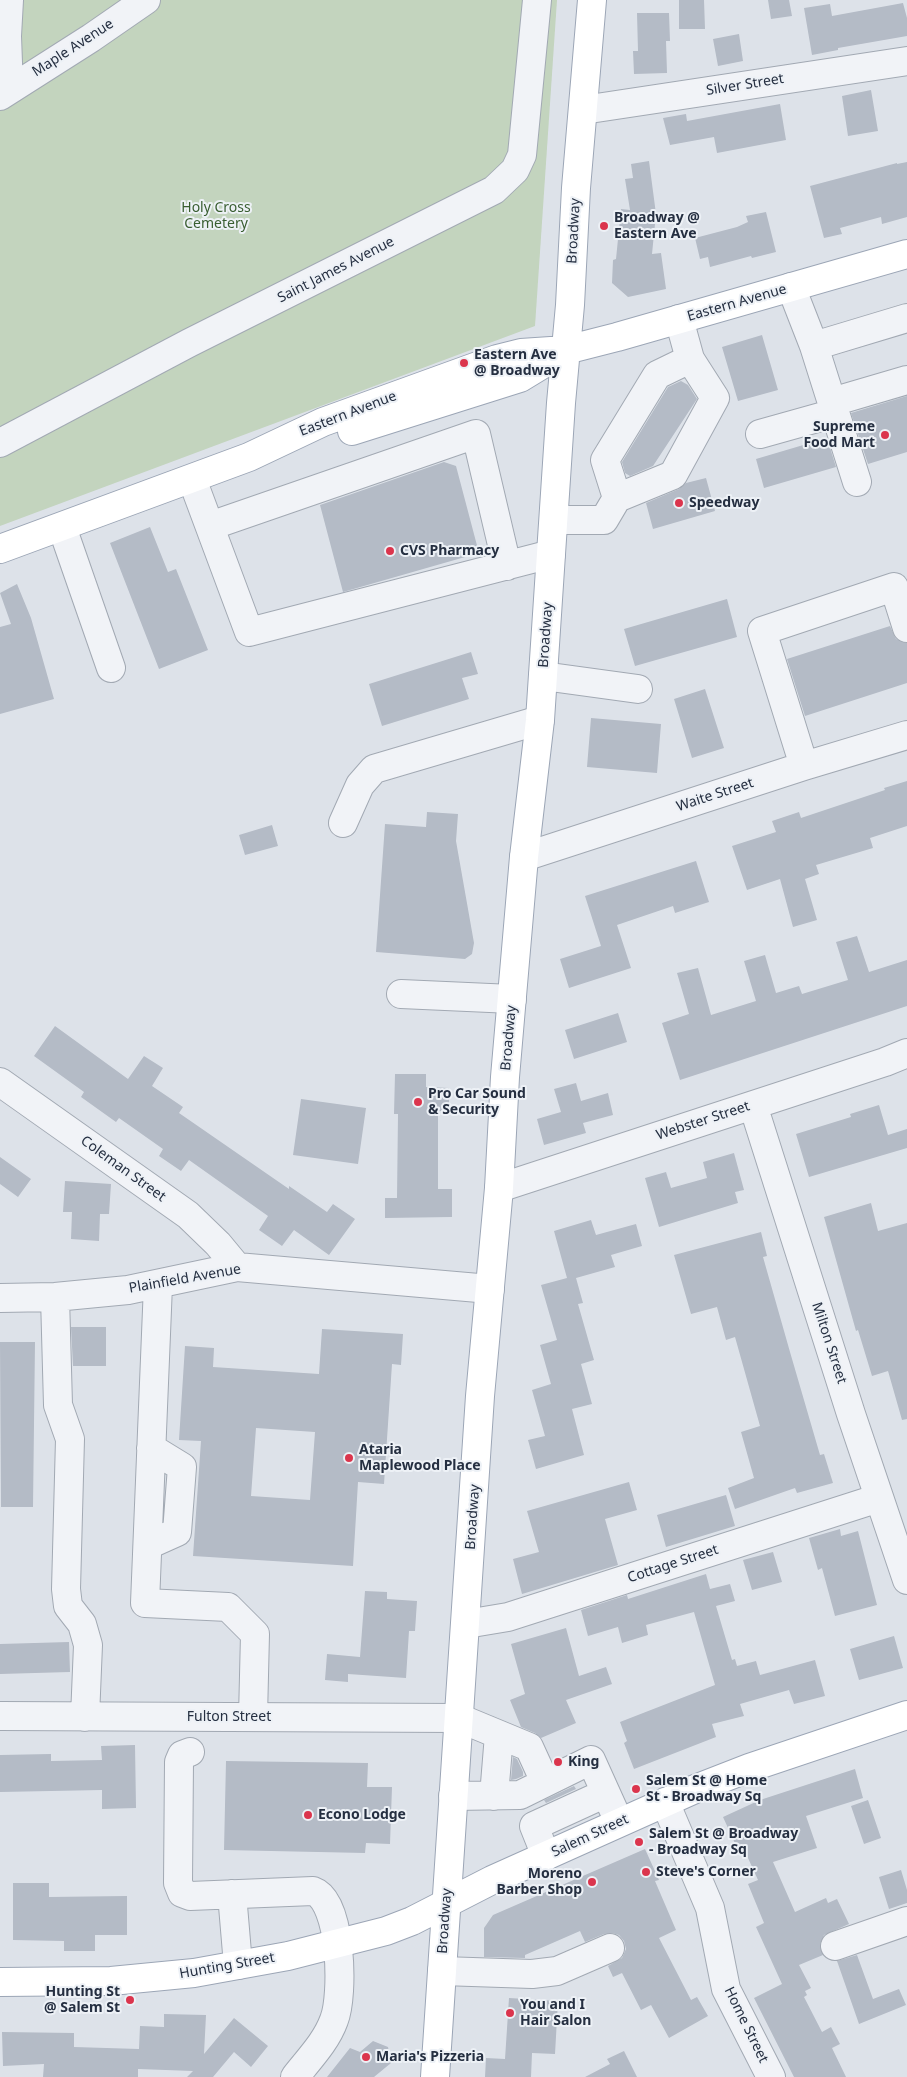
<!DOCTYPE html>
<html>
<head>
<meta charset="utf-8">
<style>
	body { margin:0 }
	canvas { display:block; background:#dde2e9 }
</style>
</head>
<body>
<canvas width="907" height="2077"></canvas>
<script>
const ctx = document.querySelector('canvas').getContext('2d');
ctx.lineJoin = 'round';
function paint(path, color) {
  ctx.fillStyle = color;
  ctx.fill(path, 'evenodd');
}
function trace(path, color, width, dash) {
  ctx.strokeStyle = color;
  ctx.lineWidth = width;
  ctx.lineCap = dash ? 'butt' : 'round';
  ctx.setLineDash(dash || []);
  ctx.stroke(path);
}
function label(font, color, halo, rows, align = 'center') {
  ctx.font = font + ' "Noto Sans",sans-serif';
  ctx.lineWidth = 4;
  ctx.setLineDash([]);
  ctx.textBaseline = 'middle';
  ctx.strokeStyle = halo;
  ctx.fillStyle = color;
  for (const [text, x, y, turn = 0] of rows) {
    ctx.save();
    ctx.translate(x, y);
    ctx.rotate((+turn || 0) * Math.PI / 180);
    ctx.textAlign = isNaN(turn) ? turn : align;
    if (halo) ctx.strokeText(text, 0, 0);
    ctx.fillText(text, 0, 0);
    ctx.restore();
  }
}
const green = new Path2D(`
	M0,0H557L535,326L0,526Z`);
const building = new Path2D(`
	M679,0H704L705,29H679Z
	M768,0H789L792,16L771,19Z
	M903,3L907,18V36L838,48V50L812,55L804,8L830,4L832,16Z
	M637,13H669L670,41H666L667,73L634,74L633,51H638Z
	M739,34L743,61L718,66L713,39Z
	M871,90L878,131L848,136L842,96Z
	M780,104L786,140L717,153L714,137L670,145L663,118L686,114L687,121Z
	M649,161L656,214L652,254L661,253L666,289L628,297L612,283L613,260L616,259L621,209L630,210L625,179L633,178L631,164Z
	M907,162V217L882,224L881,217L840,228L842,234L824,238L810,186L897,163V164Z
	M766,212L776,252L752,258L751,256L710,267L708,257L700,259L695,238L737,227L748,222L746,216Z
	M762,335L778,390L738,401L722,347Z
	M681,381L688,385L697,399L653,466L630,476L625,473L622,462L668,387Z
	M907,396V452L868,464L851,413Z
	M827,438L836,467L764,488L756,459Z
	M444,462L456,466L479,553L343,592L320,505Z
	M706,478L715,511L653,529L646,503L679,489L686,483Z
	M150,527L168,572L176,569L208,650L159,669L110,543Z
	M17,584L31,618L54,699L0,714V627L11,624L0,593Z
	M727,599L737,637L635,666L624,629Z
	M890,626L896,639L907,643V683L805,716L787,659Z
	M471,652L478,674L462,678L469,699L382,726L369,684Z
	M705,689L724,748L692,758L674,699Z
	M591,718L661,724L657,773L587,767Z
	M907,781V826L870,838L873,848L816,865L819,874L805,879L817,920L793,927L780,879L747,890L732,846L776,832L772,821L799,812L801,818L885,790L884,788Z
	M427,812L458,814L456,841L474,943L472,954L465,959L376,952L385,824L426,827Z
	M272,825L278,846L245,855L239,835Z
	M696,861L709,902L675,913L673,906L617,925L631,968L569,988L560,959L601,946L585,896Z
	M857,936L869,972L907,960V1006L680,1080L662,1023L689,1014L677,973L698,968L711,1015L756,1001L744,961L765,955L776,993L799,986L802,994L848,980L836,942Z
	M618,1013L627,1042L574,1059L565,1030Z
	M55,1026L128,1079L144,1056L163,1068L152,1086L183,1107L179,1113L289,1189V1186L327,1212L333,1204L355,1219L329,1255L294,1230L282,1246L259,1230L268,1216L189,1160L181,1171L159,1156L163,1149L119,1118L116,1122L81,1097L84,1092L34,1056Z
	M395,1074H426V1087L449,1088V1111H438V1189H452V1217L385,1218V1198H397L398,1114H394Z
	M576,1083L581,1101L608,1093L613,1115L583,1123L586,1133L544,1145L537,1119L561,1112L554,1089Z
	M301,1099L366,1108L358,1164L293,1155Z
	M879,1105L888,1135L907,1129V1148L809,1177L796,1134L851,1117L850,1114Z
	M734,1153L744,1190L735,1192L738,1203L659,1227L645,1178L666,1172L671,1188L707,1178L703,1162Z
	M0,1157L31,1179L18,1197L0,1184Z
	M65,1181L111,1184L109,1214H100L99,1241L71,1239L72,1212H63Z
	M871,1203L878,1231L907,1223V1419L902,1420L888,1371L872,1376L858,1330L856,1331L824,1217Z
	M591,1220L596,1235L636,1224L642,1246L611,1255L615,1267L576,1278L583,1303L578,1304L594,1360L581,1364L592,1404L572,1409L584,1455L536,1469L528,1440L545,1436L532,1390L551,1384L540,1345L557,1340L541,1285L567,1278L554,1231Z
	M761,1232L767,1256L763,1257L790,1352L820,1455L824,1454L833,1483L797,1493L795,1488L735,1509L728,1488L754,1478L741,1432L760,1426L735,1337L726,1340L717,1307L691,1314L674,1255Z
	M71,1327H106V1366H73Z
	M322,1329L403,1334L401,1365L392,1364L384,1484L358,1482L353,1566L193,1556L201,1441L179,1440L185,1346L214,1348L213,1367L319,1374ZM256,1428L315,1432L310,1500L251,1496Z
	M0,1342H35L33,1507H1Z
	M629,1482L637,1510L605,1519L618,1565L522,1594L513,1559L539,1552L527,1511Z
	M726,1495L735,1526L666,1547L657,1515Z
	M840,1529L841,1536L858,1531L877,1605L835,1616L822,1568L818,1570L809,1538Z
	M773,1552L782,1582L752,1590L743,1560Z
	M706,1574L710,1589L730,1584L735,1601L716,1606L732,1660L735,1659L737,1666L756,1661L760,1675L815,1660L825,1696L794,1704L789,1690L740,1704L744,1716L712,1724L716,1737L634,1769L624,1743L627,1741L620,1722L715,1685L694,1612L646,1625L648,1635L622,1643L618,1627L588,1636L581,1610L627,1595L628,1599Z
	M365,1591L387,1592V1599L417,1601L415,1631H409L406,1678L348,1674V1682L325,1680L327,1654L360,1657Z
	M566,1628L579,1676L606,1667L612,1684L566,1700L576,1723L541,1738L535,1733L521,1727L510,1700L525,1694L511,1644Z
	M894,1636L903,1668L859,1680L850,1649Z
	M69,1642L70,1672L0,1674V1644Z
	M135,1745L136,1808L102,1809V1790L0,1792V1755L51,1754V1761L102,1760L101,1746Z
	M513,1757L517,1759L523,1772V1776L516,1779L511,1780Z
	M226,1761L368,1763L367,1787H392L390,1844L366,1843L365,1853L224,1850Z
	M855,1769L863,1798L806,1816L817,1848L773,1862L795,1912L826,1898L828,1903L837,1899L849,1924L824,1935L820,1944L823,1955L799,1965L811,1988L805,1991L807,1995L804,1997L822,2032L831,2027L840,2044L832,2048L846,2077H794L754,1998L782,1984L756,1927L764,1923L748,1884L758,1880L743,1847L738,1850L723,1817L760,1800Z
	M574,1786L576,1789L546,1803L544,1800Z
	M868,1800L881,1838L864,1844L851,1806Z
	M645,1849L659,1880L655,1881L676,1930L659,1938L691,2000L697,1997L708,2016L669,2038L651,2005L641,2010L622,1973L613,1977L608,1966L622,1958L626,1949L624,1941L619,1935L612,1933L604,1934L585,1942L580,1931L525,1955V1958L484,1957V1928L493,1915Z
	M901,1870L907,1890V1903L889,1909L879,1877Z
	M13,1883H49V1897L127,1896V1935H95V1951H64V1941L13,1940Z
	M857,1955L873,1999L899,1989L906,2005L859,2024L837,1961Z
	M509,1998L558,2001L555,2054L532,2053L531,2077H485L486,2058L505,2059Z
	M164,2014L206,2015L204,2054L234,2018L268,2046L251,2067L234,2052L213,2077H187L193,2071L138,2069V2077H43L44,2064L3,2066L2,2032L74,2033V2047L139,2049L140,2026L164,2027Z
	M373,2041L388,2047L391,2063L374,2077H327L350,2048L360,2052Z
	M624,2051L637,2077H585L610,2064L607,2059Z`);
const minor = new Path2D(`
	M9,90L7,36L9,0
	M0,96L91,38L146,0
	M583,110L907,61
	M791,287L814,346L857,482
	M814,346L907,318
	M832,402L907,380
	M760,434L835,413
	M0,443L189,343L494,190L515,170L522,155L537,0
	M192,479L249,632L551,554
	M617,498L605,460L657,375L690,359
	M554,520H604L617,498L673,475L715,398L690,359L679,319
	M210,526L476,434L507,566
	M62,527L111,668
	M543,676L638,689
	M804,766L762,631L894,587L907,628
	M343,823L360,785L374,769L540,720
	M524,857L804,766L907,735
	M401,994L512,999
	M0,1082L188,1215L218,1244L237,1267
	M753,1105L851,1414L907,1580
	M499,1188L885,1062L907,1053
	M158,1285L145,1603L228,1607L255,1634L253,1717
	M55,1297L58,1405L70,1439L66,1589L68,1606L82,1624L88,1645L85,1717
	M0,1298L55,1297L128,1290L237,1267L490,1289
	M148,1545L177,1532L182,1467L151,1448
	M466,1624L508,1617L879,1498
	M0,1716L459,1718L529,1747L545,1782
	M190,1752L182,1755L179,1762L178,1883L182,1893L190,1896L313,1891C342,1901 344,1995 334,2020C326,2042 309,2059 295,2077
	M453,1796L520,1795L591,1760L619,1822
	M494,1796L499,1735
	M665,1802L710,1908L726,1989L771,2077
	M546,1856L534,1826L606,1793
	M232,1894L238,1965
	M835,1946L907,1921
	M442,1971L532,1974L557,1971L610,1948`);
const major = new Path2D(`
	M352,431L520,378L561,353
	M0,549L249,457L323,422L497,359L521,353L566,350L617,337L907,254
	M0,1982L111,1981L194,1973L288,1956L386,1931L412,1921L492,1880L695,1789L749,1768L907,1715
	M435,2077L480,1396L499,1188L505,1077L524,857L540,720L561,403L570,305L576,188L592,0`);
const markers = [
	[604,226,5,"#db354d"],
	[464,363,5,"#db354d"],
	[885,435,5,"#db354d"],
	[679,503,5,"#db354d"],
	[390,551,5,"#db354d"],
	[418,1102,5,"#db354d"],
	[349,1458,5,"#db354d"],
	[558,1762,5,"#db354d"],
	[636,1789,5,"#db354d"],
	[308,1815,5,"#db354d"],
	[639,1842,5,"#db354d"],
	[646,1872,5,"#db354d"],
	[592,1882,5,"#db354d"],
	[130,2000,5,"#db354d"],
	[510,2013,5,"#db354d"],
	[366,2057,5,"#db354d"]
];
const streetNames = [
	["Maple Avenue",73,48,-33],
	["Silver Street",745,85,-9],
	["Broadway",574,231,-87],
	["Saint James Avenue",336,270,-27],
	["Eastern Avenue",737,303,-16],
	["Eastern Avenue",348,414,-21],
	["Broadway",546,635,-86],
	["Waite Street",715,795,-18],
	["Broadway",509,1038,-85],
	["Webster Street",703,1121,-18],
	["Coleman Street",123,1169,36],
	["Plainfield Avenue",185,1279,-10],
	["Milton Street",829,1343,72],
	["Broadway",473,1517,-86],
	["Cottage Street",673,1564,-18],
	["Fulton Street",229,1717],
	["Salem Street",590,1836,-25],
	["Broadway",445,1921,-86],
	["Hunting Street",227,1966,-10],
	["Home Street",746,2025,64]
];
const parkNames = [
	["Holy Cross",216,208],
	["Cemetery",216,224]
];
const poiNames = [
	["Broadway @",614,218],
	["Eastern Ave",614,234],
	["Eastern Ave",474,355],
	["@ Broadway",474,371],
	["Supreme",875,427,"right"],
	["Food Mart",875,443,"right"],
	["Speedway",689,503],
	["CVS Pharmacy",400,551],
	["Pro Car Sound",428,1094],
	["& Security",428,1110],
	["Ataria",359,1450],
	["Maplewood Place",359,1466],
	["King",568,1762],
	["Salem St @ Home",646,1781],
	["St - Broadway Sq",646,1797],
	["Econo Lodge",318,1815],
	["Salem St @ Broadway",649,1834],
	["- Broadway Sq",649,1850],
	["Steve's Corner",656,1872],
	["Moreno",582,1874,"right"],
	["Barber Shop",582,1890,"right"],
	["Hunting St",120,1992,"right"],
	["@ Salem St",120,2008,"right"],
	["You and I",520,2005],
	["Hair Salon",520,2021],
	["Maria's Pizzeria",376,2057]
];
paint(green, '#c3d4be');
paint(building, '#b4bbc6');
trace(minor, '#a2a9b3', 30);
trace(major, '#9ca6b6', 30);
trace(minor, '#f1f3f7', 28);
trace(major, '#fff', 28);
for (const [x, y, r, color] of markers) {
  const dot = new Path2D();
  dot.arc(x, y, r, 0, 2 * Math.PI);
  ctx.fillStyle = color;
  ctx.fill(dot);
  trace(dot, '#edf1f6', 2);
}
label('14px', '#252f41', '#edf1f6', streetNames);
label('14px', '#395e31', '#edf1f6', parkNames);
label('bold 14px', '#252f41', '#edf1f6', poiNames, 'left');
</script>
</body>
</html>
